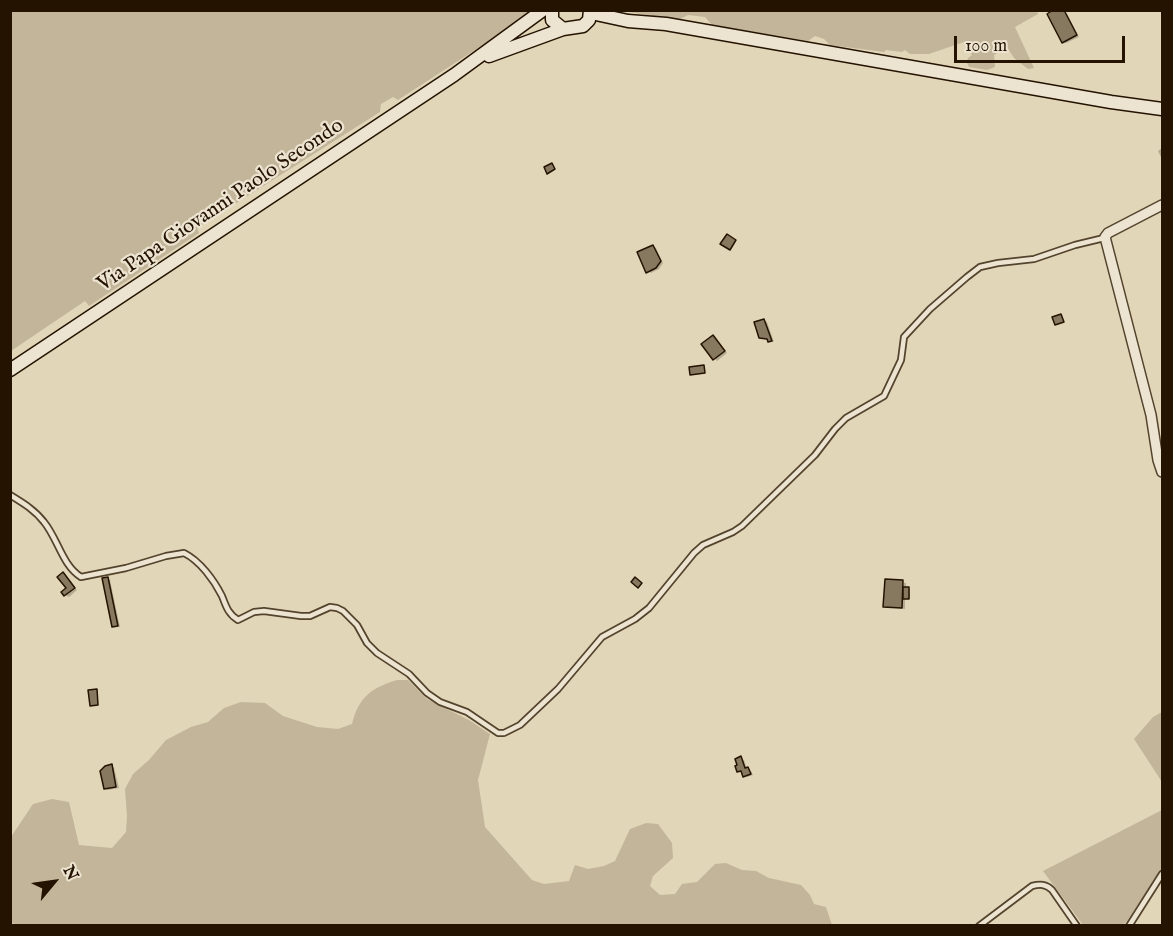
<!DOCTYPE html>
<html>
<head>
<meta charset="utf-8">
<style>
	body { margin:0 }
	#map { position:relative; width:1173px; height:936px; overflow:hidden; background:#e2d6b8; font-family:"IM FELL English",serif }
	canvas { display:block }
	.frame { position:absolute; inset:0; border:12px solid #241300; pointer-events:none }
	.north { position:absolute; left:24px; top:852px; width:60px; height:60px; -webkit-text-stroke:4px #ece4d1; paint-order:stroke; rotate:61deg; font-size:16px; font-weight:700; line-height:24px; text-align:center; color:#241300 }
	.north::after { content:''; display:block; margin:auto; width:21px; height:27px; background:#241300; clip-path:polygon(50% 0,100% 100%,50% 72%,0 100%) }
	.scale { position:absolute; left:954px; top:36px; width:171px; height:27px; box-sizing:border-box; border:3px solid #241300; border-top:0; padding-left:8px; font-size:18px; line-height:21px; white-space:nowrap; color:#241300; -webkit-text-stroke:4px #ece4d1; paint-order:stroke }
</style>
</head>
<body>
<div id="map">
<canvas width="1173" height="936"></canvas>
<div class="frame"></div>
<div class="north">N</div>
<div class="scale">100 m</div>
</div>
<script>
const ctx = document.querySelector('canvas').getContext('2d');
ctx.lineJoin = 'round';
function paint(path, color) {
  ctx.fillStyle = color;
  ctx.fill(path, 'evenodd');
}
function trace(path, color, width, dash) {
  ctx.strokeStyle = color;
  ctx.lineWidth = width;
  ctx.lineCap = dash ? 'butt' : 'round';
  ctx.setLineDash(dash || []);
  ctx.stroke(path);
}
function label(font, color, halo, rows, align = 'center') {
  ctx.font = font + ' "IM FELL English",serif';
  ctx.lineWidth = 4.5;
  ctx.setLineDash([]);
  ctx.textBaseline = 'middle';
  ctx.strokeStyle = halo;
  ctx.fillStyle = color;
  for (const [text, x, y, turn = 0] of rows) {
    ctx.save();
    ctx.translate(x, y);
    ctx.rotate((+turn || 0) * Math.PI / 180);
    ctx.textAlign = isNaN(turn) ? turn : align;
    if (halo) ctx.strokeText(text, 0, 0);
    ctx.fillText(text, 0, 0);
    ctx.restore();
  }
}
const green = new Path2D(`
	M1036,10L1038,14L1015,27L1034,68L1028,69L1014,58L1007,47L994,55L995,67L987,70L969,67L967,63L968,58L972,55L964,42L929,54H910L905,50L902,52L886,50L884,52L830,45L824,39L815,36L808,41L712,25L705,17L688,15L678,20L629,12L612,13L609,11Z
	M11,11H532V13L398,100L393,97L381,104L380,112L197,228L199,233L89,306L85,301L11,351Z
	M397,680H408L427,699L469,720L490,734L478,780L485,827L532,880L544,884L569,881L575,865L588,869L604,866L615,861L630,829L646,823L658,824L672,843L673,858L653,876L650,886L660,895L675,894L682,884L697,882L715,864L726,863L742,870L756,871L769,878L801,885L810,895L814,904L826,907L832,925L22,926L11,923V837L33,804L52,799L69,802L79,845L112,848L126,832L127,816L125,789L133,774L149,760L166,740L191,727L208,722L224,708L241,702L265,703L283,716L317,727L338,729L352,724C359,697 371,688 397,680Z
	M1162,712V782L1134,739L1153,717Z
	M1162,810V868L1127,921L1123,925H1083L1043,871Z`);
const shadow = new Path2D(`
	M1063,12L1067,14L1079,37L1066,43L1063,42Z
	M1162,148V159L1158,151Z
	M653,246L656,248L663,263L659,269L651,273L648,271Z
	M764,321L767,322L774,342L761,337Z
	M713,337L727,353L717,361L703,344Z
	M63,574L77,590L69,597L65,595L68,589Z
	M107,578L110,580L120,627L113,626Z
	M886,580L906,583V589H910V599H905V609L885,607Z
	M741,758L744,760L747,769L751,771L753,775L747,777L743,772L738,771Z
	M111,766L114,768L119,788L108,790L105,788Z`);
const building = new Path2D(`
	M1053,10H1064L1077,35L1062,43L1047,14Z
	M552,163L555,169L547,174L544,167Z
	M727,234L736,240L730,250L720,244Z
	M653,245L661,261L656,268L646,273L637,252Z
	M1061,314L1064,322L1055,325L1052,317Z
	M764,319L772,341L768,342L767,339L759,338L754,322Z
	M713,335L725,351L713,360L701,344Z
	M704,365L705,373L690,375L689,367Z
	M63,572L75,588L64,596L61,592L66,588L57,577Z
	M108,577L118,626L112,627L102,578Z
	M635,577L642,583L638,588L631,582Z
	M885,579L903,580L902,608L883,607Z
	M903,587H909V599H903Z
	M97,689L98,705L90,706L88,690Z
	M741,756L745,768L748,767L751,774L743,777L741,771L737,772L735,766L737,765L735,759Z
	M112,764L116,787L104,789L100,771L105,766Z`);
const lane = new Path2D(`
	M10,495C23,503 35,510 44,522C58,539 62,565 81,577L126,568L166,556L184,553C200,561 214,580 222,596C226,606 228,614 238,620L254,612L264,611L301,616H310L330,607L337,608L343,611L357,625L367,643L377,653L409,674L427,693L440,702L467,712L498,733H504L520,725L558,689L602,637L635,619L649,608L694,553L703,545L733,532L742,526L815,455L835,429L846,418L884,396L901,360L904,337L930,309L967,277L980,267L998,263L1034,259L1075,245L1104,238
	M979,926L1032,886C1040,884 1046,884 1052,890L1077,926
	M1129,926L1162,874`);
const street = new Path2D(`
	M1162,205L1108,233L1105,237L1151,415L1158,460L1162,472`);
const secondary = new Path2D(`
	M552,10V20L563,29L583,26L589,20L590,10
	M591,13L628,21L666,24L1111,102L1162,109
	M489,56L563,29
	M10,370L454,75L543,10`);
const streetNames = [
	["Via Papa Giovanni Paolo Secondo",221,206,-34]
];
paint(green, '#c2b599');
paint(shadow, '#0003');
paint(building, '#877860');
trace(building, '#241300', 1.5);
trace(lane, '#54442e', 8);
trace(street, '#54442e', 12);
trace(secondary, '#241300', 15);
trace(lane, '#ece4d1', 4.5);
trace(street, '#ece4d1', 9);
trace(secondary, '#ece4d1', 12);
label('21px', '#241300', '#ece4d1', streetNames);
</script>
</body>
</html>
